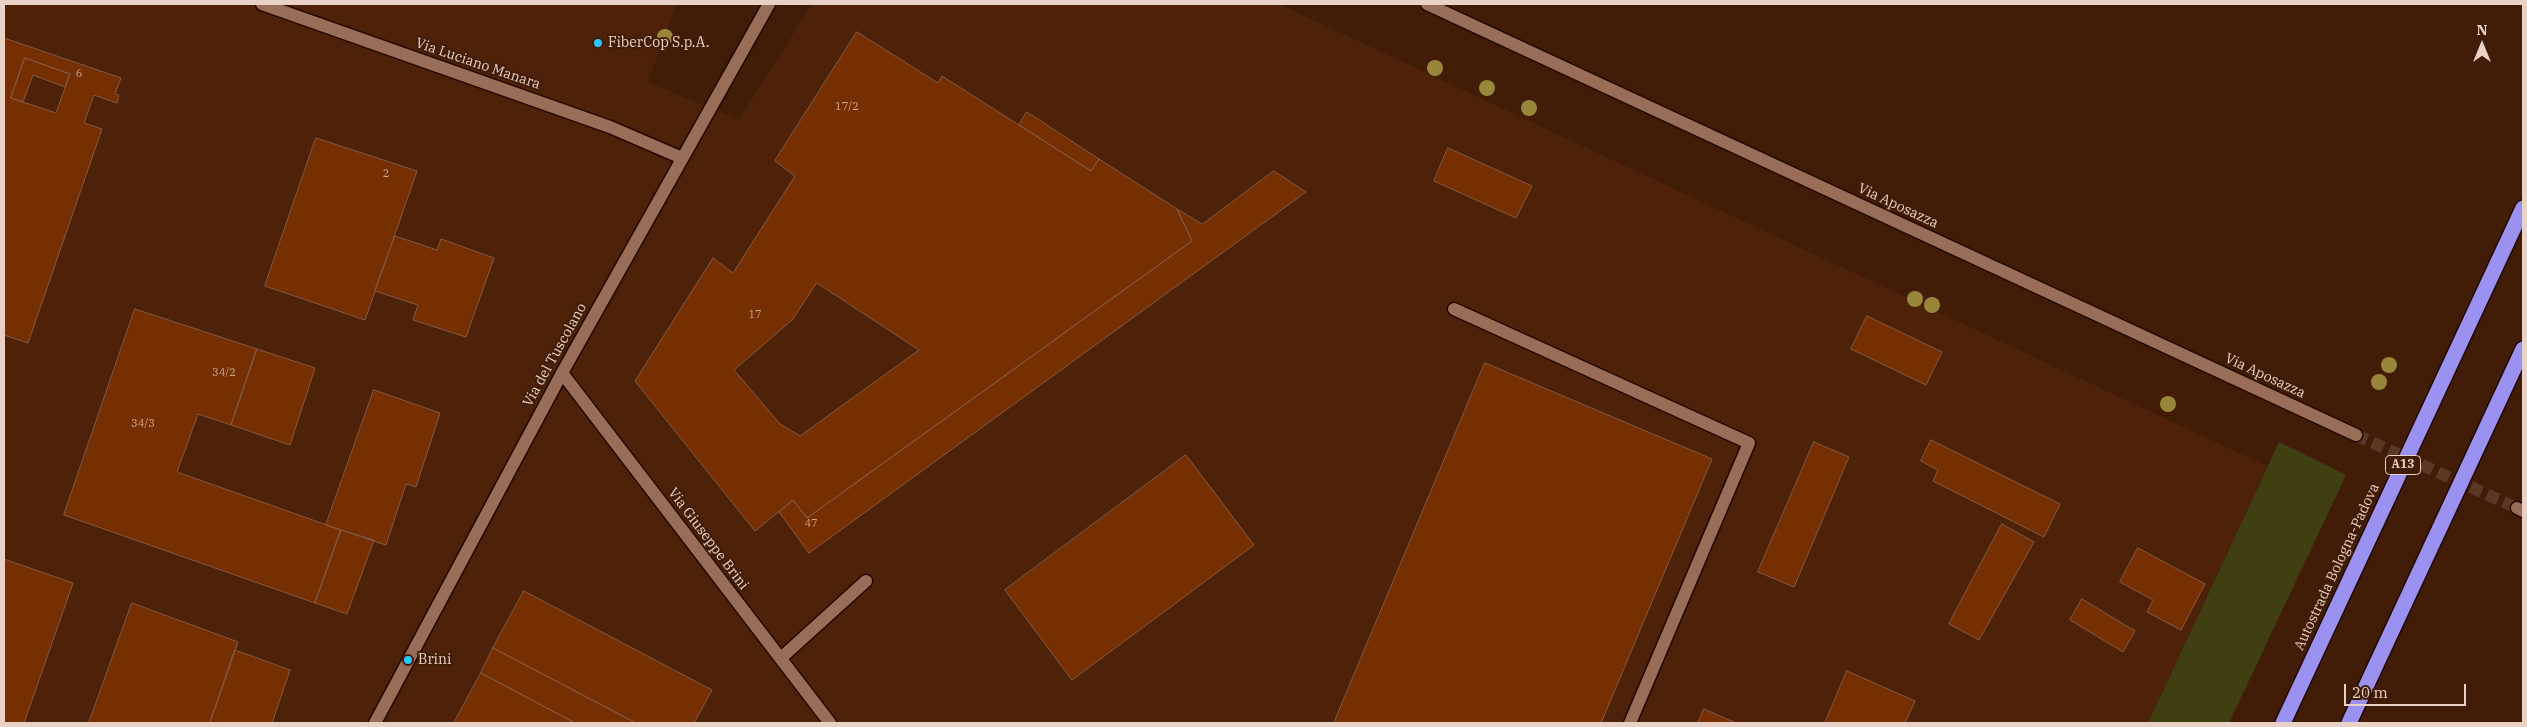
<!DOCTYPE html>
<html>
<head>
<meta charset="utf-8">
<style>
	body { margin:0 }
	#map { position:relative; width:2527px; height:727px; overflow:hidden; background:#411d08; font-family:"IBM Plex Serif",serif }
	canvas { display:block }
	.frame { position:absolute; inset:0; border:5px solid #ead1c6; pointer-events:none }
	.north { position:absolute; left:2457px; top:20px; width:50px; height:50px; -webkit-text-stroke:4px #411d08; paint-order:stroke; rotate:0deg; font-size:14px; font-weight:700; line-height:20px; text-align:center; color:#ead1c6 }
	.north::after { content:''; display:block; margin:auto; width:18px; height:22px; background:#ead1c6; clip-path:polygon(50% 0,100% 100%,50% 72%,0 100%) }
	.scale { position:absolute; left:2344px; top:684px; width:122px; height:22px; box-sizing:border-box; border:2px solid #ead1c6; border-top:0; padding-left:6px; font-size:15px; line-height:18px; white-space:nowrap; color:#ead1c6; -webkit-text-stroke:4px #411d08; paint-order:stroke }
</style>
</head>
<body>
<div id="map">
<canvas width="2527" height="727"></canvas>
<div class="frame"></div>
<div class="north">N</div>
<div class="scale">20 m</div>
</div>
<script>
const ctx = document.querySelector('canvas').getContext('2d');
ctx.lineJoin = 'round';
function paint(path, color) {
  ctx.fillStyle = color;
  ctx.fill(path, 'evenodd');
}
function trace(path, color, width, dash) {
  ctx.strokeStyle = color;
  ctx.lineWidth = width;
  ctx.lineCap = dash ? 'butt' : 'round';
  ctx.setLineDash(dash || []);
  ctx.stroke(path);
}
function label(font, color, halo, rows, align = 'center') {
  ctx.font = font + ' "IBM Plex Serif",serif';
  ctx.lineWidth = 4;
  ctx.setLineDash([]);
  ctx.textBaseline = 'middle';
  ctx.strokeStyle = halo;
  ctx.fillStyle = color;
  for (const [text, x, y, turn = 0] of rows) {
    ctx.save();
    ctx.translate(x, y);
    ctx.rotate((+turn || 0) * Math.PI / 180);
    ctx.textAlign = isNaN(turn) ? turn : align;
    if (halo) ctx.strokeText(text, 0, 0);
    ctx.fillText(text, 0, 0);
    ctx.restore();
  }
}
const built = new Path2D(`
	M4,4H676L648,82L739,120L812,4H1279L2267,466L2148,723H4Z`);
const green = new Path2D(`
	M2279,442L2346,475L2229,723H2148Z`);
const building = new Path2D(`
	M857,32L938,83L942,76L1091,171L1099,159L1177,209L1192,241L807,518L793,500L755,531L635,381L713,258L733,273L795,176L775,161ZM817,283L919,350L800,436L780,424L734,370L792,320Z
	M4,38L121,78L115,94L119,95L117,103L94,95L84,123L102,129L28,343L4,335ZM25,58L70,74L56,113L11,98Z
	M25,58L70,74L65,87L33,75L23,102L11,98Z
	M1027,112L1099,159L1091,171L1019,125Z
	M316,138L417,171L365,320L265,286Z
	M1448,148L1532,186L1516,218L1434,181Z
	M1274,171L1306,192L809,553L779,512L793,500L807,518L1192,241L1177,209L1202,224Z
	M395,236L437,250L441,239L494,258L466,337L413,320L418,305L375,291Z
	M135,309L257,349L231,425L198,414L177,472L341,530L315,603L64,515Z
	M1867,316L1942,352L1926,385L1851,349Z
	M257,349L315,368L290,445L231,425Z
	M1485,363L1712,459L1601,723H1334Z
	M374,390L440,413L416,487L406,484L386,545L326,525Z
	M1931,440L2060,504L2044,537L1933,481L1938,470L1921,461Z
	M1814,442L1849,457L1794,587L1758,572Z
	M1186,455L1254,545L1072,680L1005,590Z
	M2002,524L2034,542L1979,640L1949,624Z
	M341,530L374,540L347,614L315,603Z
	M2138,548L2205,584L2181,630L2147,612L2153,600L2120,582Z
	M4,559L73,583L24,723H4Z
	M524,591L712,690L694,723H636L493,648Z
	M2082,599L2135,631L2123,652L2070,620Z
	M132,603L238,642L210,723H89Z
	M493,648L636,723H575L481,673Z
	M235,650L290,670L272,723H210Z
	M1847,671L1915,701L1905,723H1825Z
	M481,673L575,723H454Z
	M1704,709L1736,723H1698Z`);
const tertiaryTunnel = new Path2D(`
	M2356,435L2517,508`);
const service = new Path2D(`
	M1454,309L1749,443L1630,723
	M781,658L866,581`);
const minor = new Path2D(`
	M262,4L610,127L682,158
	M562,373L830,723`);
const tertiary = new Path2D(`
	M1427,4L2356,435
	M2517,508L2523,511
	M375,723L562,373L769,4`);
const motorway = new Path2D(`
	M2283,723L2523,208
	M2349,723L2523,349`);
const trees = [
	[665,37],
	[1435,68],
	[1487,88],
	[1529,108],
	[1915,299],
	[1932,305],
	[2389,365],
	[2379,382],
	[2168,404]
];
const markers = [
	[598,43,5,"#26c9fe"],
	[408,660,5,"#26c9fe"]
];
const numberNames = [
	["6",79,74],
	["17/2",847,107],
	["2",386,174],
	["17",755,315],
	["34/2",224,373],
	["34/3",143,424],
	["47",811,524]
];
const shields = [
	[2403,465,35]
];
const shieldNames = [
	["A13",2403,465]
];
const poiNames = [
	["FiberCop S.p.A.",608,43],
	["Brini",418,660]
];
const streetNames = [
	["Via Luciano Manara",478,64,19],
	["Via Aposazza",1898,206,25],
	["Via del Tuscolano",555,355,-61],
	["Via Aposazza",2265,376,25],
	["Via Giuseppe Brini",708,539,53],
	["Autostrada Bologna-Padova",2337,567,-65]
];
paint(built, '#4d2209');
paint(green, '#403f12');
paint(building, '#752f00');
trace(building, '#845a45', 1);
trace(tertiaryTunnel, '#5a3824', 12, [12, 6]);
trace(service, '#220800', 15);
trace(minor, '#220800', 15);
trace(tertiary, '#220800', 15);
trace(motorway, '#220800', 18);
trace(service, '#996e59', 12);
trace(minor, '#996e59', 12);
trace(tertiary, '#996e59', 12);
trace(motorway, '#9b91f1', 15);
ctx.fillStyle = '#98863b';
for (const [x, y] of trees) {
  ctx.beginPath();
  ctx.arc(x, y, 8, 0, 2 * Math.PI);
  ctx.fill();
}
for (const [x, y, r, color] of markers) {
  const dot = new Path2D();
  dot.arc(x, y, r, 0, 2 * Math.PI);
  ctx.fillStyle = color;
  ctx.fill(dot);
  trace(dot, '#411d08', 2);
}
label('11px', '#cda894', null, numberNames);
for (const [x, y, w] of shields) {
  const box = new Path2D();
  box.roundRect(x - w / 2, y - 9.5, w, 19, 4);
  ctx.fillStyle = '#411d08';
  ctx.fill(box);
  trace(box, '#ead1c6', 1);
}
label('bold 12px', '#ead1c6', null, shieldNames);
label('14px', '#ead1c6', '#411d08', poiNames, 'left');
label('14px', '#ead1c6', '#411d08', streetNames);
</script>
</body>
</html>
